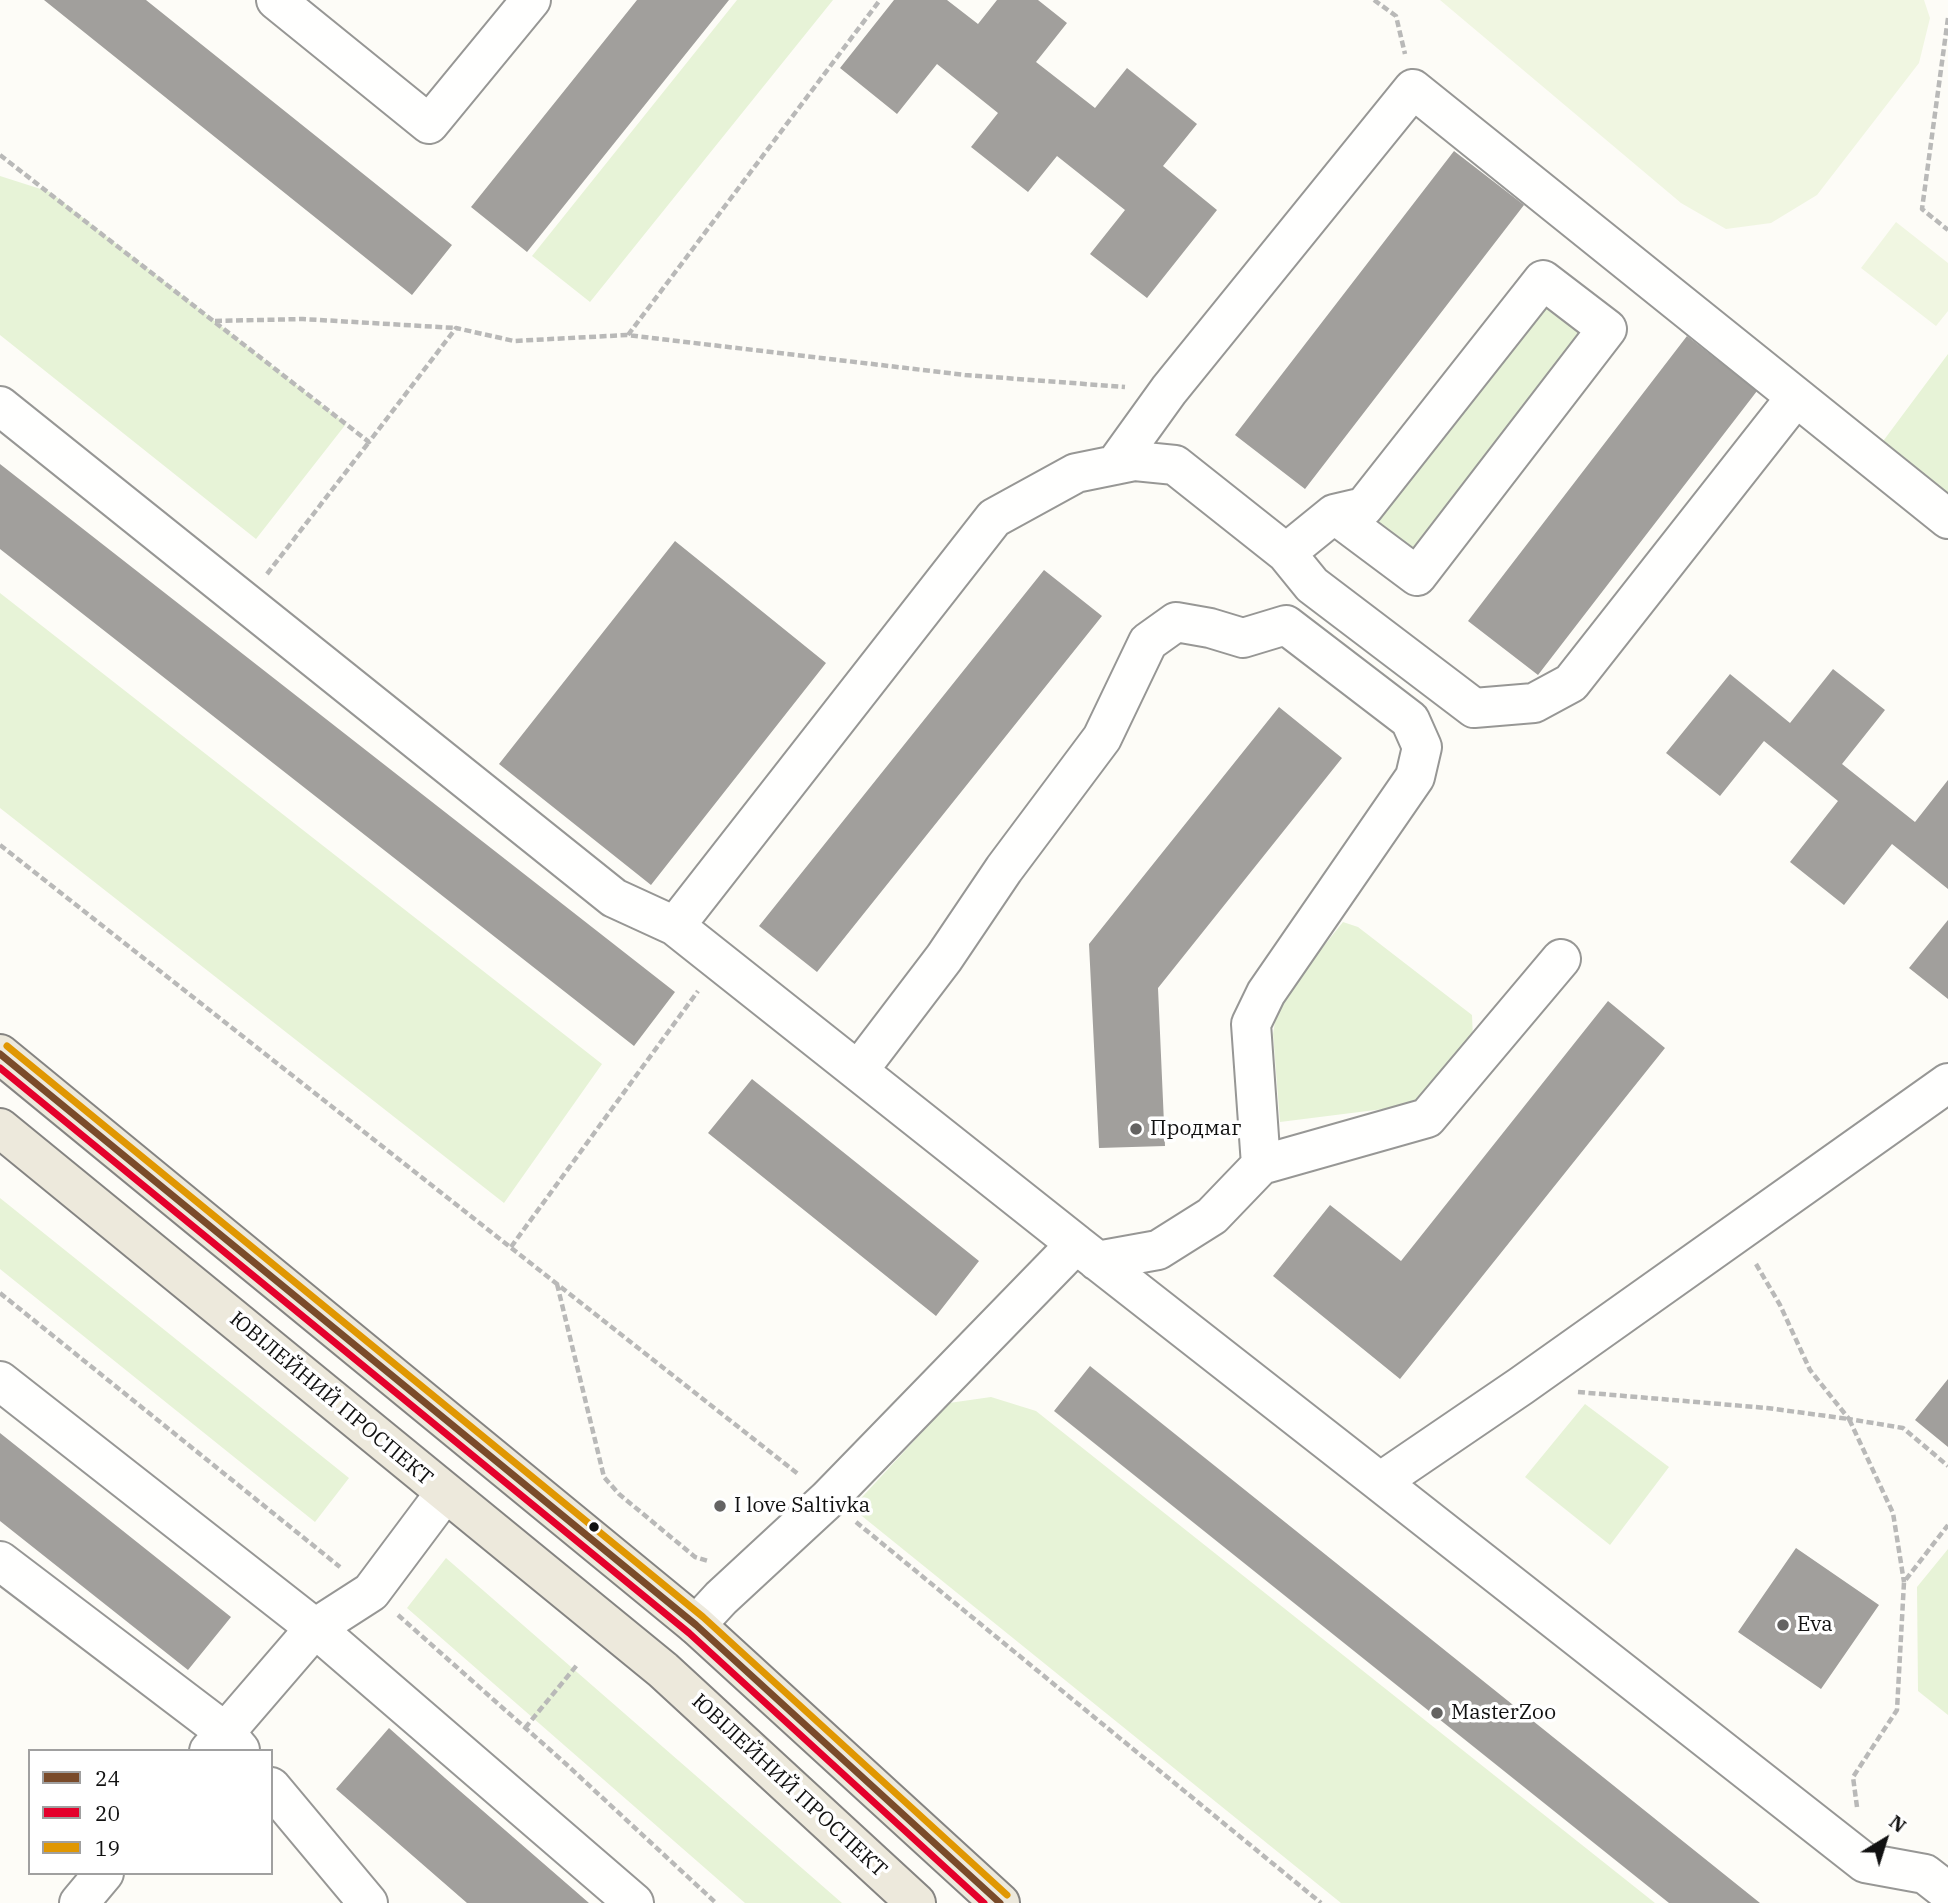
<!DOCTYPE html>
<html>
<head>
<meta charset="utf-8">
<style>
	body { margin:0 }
	#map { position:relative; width:1948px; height:1903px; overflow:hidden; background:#fdfcf7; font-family:"IBM Plex Serif",serif }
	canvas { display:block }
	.legend { position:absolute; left:28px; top:1749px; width:245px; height:126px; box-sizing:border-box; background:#fff; border:2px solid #a0a0a0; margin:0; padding:9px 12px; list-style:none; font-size:21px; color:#111 }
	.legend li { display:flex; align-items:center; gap:14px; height:35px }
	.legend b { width:35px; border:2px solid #a0a0a0 }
	.north { position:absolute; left:1850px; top:1805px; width:70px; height:70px; -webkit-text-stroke:5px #fff; paint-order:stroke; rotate:38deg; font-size:19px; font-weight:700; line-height:28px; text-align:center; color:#111 }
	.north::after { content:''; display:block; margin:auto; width:24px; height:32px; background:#111; clip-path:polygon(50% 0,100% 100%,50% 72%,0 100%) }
</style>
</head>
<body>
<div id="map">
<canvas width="1948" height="1903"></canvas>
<ul class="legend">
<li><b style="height:9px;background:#7a4b2a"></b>24</li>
<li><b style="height:9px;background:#e4002b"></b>20</li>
<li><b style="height:9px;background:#e09702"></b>19</li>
</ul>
<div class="north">N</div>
</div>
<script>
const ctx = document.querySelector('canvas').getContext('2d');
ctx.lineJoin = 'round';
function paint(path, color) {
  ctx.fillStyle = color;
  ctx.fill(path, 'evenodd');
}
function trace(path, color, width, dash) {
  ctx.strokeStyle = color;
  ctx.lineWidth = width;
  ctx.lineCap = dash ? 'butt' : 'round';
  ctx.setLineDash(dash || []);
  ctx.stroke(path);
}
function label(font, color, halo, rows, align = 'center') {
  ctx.font = font + ' "IBM Plex Serif",serif';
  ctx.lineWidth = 7;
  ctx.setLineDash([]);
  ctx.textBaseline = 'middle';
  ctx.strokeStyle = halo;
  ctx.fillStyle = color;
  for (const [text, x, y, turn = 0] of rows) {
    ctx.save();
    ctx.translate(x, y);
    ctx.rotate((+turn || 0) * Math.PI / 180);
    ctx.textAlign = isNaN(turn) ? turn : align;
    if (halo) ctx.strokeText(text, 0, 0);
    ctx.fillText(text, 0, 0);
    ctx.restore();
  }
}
const green = new Path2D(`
	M737,0H833L590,302L532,256Z
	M0,176L50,192L346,424L256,539L0,335Z
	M1544,303L1593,341L1421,563L1372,525Z
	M1948,354V517L1872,456Z
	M0,593L602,1064L504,1203L0,808Z
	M1343,922L1358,927L1472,1015L1473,1039L1423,1104L1280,1122L1273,1034L1278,1003Z
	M0,1198L349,1478L315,1522L0,1269Z
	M991,1397L1036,1411L1655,1903H1341L852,1508L949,1403Z
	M1585,1404L1669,1467L1610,1545L1525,1477Z
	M1948,1549V1715L1918,1691L1917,1587Z
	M446,1558L842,1903H745L407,1608Z`);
const pitch = new Path2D(`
	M1440,0H1924L1930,18L1919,63L1817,195L1771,223L1726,229L1681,203Z
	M1896,222L1948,263V311L1936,326L1861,268Z`);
const building = new Path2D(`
	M44,0H146L452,245L412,295Z
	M637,0H729L527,252L471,207Z
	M894,0H947L978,24L997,0H1038L1067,23L1036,62L1095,108L1127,68L1197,124L1163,166L1217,210L1147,298L1090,254L1125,210L1057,156L1028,192L971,147L998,113L937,64L897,114L840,68Z
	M1454,151L1524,205L1305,489L1235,435Z
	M1687,336L1757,391L1538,675L1468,621Z
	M0,464L675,992L634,1046L0,549Z
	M675,541L826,663L651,885L499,764Z
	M1044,570L1102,616L817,972L759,926Z
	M1833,669L1885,710L1842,764L1915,822L1948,780V889L1892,844L1844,905L1790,862L1838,801L1764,741L1720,796L1666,753L1730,674L1790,723Z
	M1279,707L1342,758L1158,988L1165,1146L1099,1148L1089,944Z
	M1948,920V999L1909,968Z
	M1608,1001L1665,1048L1400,1379L1273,1276L1330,1205L1401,1261Z
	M752,1079L979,1261L936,1316L708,1133Z
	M1090,1366L1235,1482L1760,1903H1669L1054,1411Z
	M1948,1379V1447L1915,1420Z
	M0,1433L231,1617L188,1670L0,1521Z
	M1796,1548L1879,1605L1821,1689L1738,1632Z
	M389,1728L445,1778L589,1903H467L336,1789Z`);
const path = new Path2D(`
	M1374,0L1396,16L1405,54
	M1948,18L1922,209L1948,230
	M0,155L369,442L456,328L514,341L627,335L965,375L1125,387
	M215,321L303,319L456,328
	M628,335L880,0
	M267,574L369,442
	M0,845L798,1474
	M511,1247L698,991
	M1756,1264L1780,1305L1810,1370L1849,1419L1903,1428L1948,1466
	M557,1284L604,1477L619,1494L695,1557L708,1561
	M0,1293L340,1567
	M1578,1392L1767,1408L1849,1419L1893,1513L1904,1582
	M856,1522L1321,1903
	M398,1615L566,1764L716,1903
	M525,1728L577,1665
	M1857,1807L1853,1777L1897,1710L1904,1582L1948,1525`);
const minor = new Path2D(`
	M276,0L429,124L531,0
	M0,406L614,898L675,926L1076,1244
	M1115,465L1169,390L1413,89L1948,519
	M1286,553L1312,585L1474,708L1534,703L1571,683L1796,397
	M675,926L994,518L1076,473L1135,461L1175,465L1286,553L1334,514L1364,507L1543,280L1607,329L1417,576L1334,514
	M858,1071L944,958L1004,869L1102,738L1148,642L1176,622L1210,628L1243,638L1286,625L1410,720L1422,747L1415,777L1266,993L1251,1024L1261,1165
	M1097,1261L1158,1250L1212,1216L1261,1165L1427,1118L1561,959
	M0,1381L315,1628L634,1903
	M1380,1482L1865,1863L1925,1874L1948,1892
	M0,1561L225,1732L240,1750
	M696,1625L721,1598L828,1499L1076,1244L1380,1482L1521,1386L1948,1083
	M209,1751L315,1628L371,1592L445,1493
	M271,1787L368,1903
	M79,1903L104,1873`);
const major = new Path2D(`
	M0,1054L696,1625L1000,1903
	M0,1128L663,1670L916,1903`);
const bus1 = new Path2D(`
	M0,1054L696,1625L1000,1903`);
const bus2 = new Path2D(`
	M0,1068L689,1633L984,1903`);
const bus3 = new Path2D(`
	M7,1046L703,1617L1007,1895`);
const markers = [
	[1136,1129,7,"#646362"],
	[720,1506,7,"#646362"],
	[594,1527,6,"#111"],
	[1783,1625,7,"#646362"],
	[1437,1713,7,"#646362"]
];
const poiNames = [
	["Продмаг",1150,1129],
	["I love Saltivka",734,1506],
	["Eva",1797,1625],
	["MasterZoo",1451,1713]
];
const streetNames = [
	["ЮВІЛЕЙНИЙ ПРОСПЕКТ",331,1399,40],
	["ЮВІЛЕЙНИЙ ПРОСПЕКТ",789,1786,43]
];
paint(green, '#e7f3d7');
paint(pitch, '#f0f6e1');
paint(building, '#a19f9c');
trace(minor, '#979795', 42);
trace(major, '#858482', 42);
trace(path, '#b9b9b8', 4.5, [7, 3.5]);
trace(minor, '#fffffe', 38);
trace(major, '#ede9dc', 38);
trace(bus1, '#7a4b2a', 7);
trace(bus2, '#e4002b', 7);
trace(bus3, '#e09702', 7);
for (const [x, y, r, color] of markers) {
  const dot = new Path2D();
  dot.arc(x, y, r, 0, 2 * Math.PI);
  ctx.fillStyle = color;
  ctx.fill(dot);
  trace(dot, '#fff', 2.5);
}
label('21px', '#111', '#fff', poiNames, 'left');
label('21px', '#111', '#fff', streetNames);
</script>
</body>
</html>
